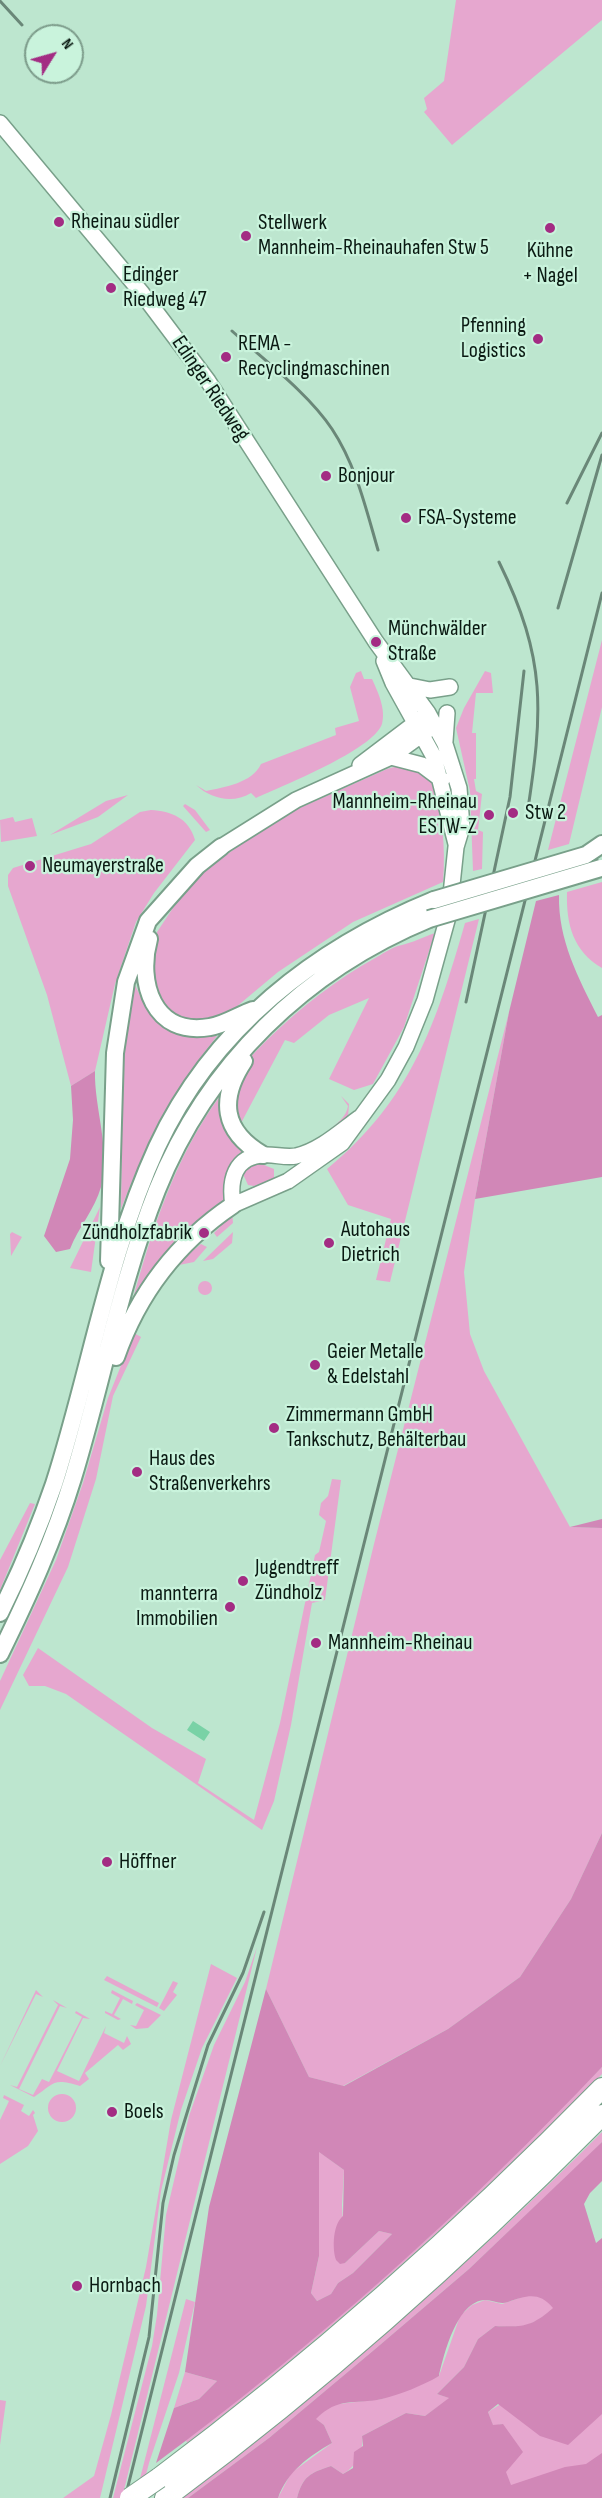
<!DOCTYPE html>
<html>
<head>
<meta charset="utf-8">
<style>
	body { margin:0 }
	#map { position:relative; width:602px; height:2498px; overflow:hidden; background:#bde6cf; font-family:"Sofia Sans Condensed",sans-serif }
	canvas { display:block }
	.north { position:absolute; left:24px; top:24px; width:60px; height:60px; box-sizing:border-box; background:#c9f3dc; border:2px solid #7d9c8b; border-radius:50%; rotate:53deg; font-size:16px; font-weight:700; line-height:24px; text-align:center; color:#0a1912 }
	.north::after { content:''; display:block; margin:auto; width:21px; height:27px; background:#a32c83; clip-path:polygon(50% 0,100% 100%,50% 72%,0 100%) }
</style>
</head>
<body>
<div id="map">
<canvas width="602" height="2498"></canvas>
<div class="north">N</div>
</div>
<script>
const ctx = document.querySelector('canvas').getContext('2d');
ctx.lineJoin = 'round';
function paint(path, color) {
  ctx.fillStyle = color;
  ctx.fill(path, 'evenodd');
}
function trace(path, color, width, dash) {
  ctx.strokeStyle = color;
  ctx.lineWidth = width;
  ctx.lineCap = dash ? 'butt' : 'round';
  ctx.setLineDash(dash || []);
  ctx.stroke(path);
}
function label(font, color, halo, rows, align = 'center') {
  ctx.font = font + ' "Sofia Sans Condensed",sans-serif';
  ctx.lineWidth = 4.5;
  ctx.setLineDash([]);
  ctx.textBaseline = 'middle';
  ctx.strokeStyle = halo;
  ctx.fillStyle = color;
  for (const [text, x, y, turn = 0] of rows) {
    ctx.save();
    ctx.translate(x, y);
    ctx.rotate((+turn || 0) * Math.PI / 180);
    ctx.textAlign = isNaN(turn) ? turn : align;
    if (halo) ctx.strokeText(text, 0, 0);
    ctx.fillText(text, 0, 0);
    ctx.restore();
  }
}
const green = new Path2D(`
	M456,0H602V20L452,145L424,112L427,109L424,98L444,81Z
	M602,640V707L569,844L548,850Z
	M361,671L364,679H372C378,692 386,709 382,724C373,750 282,786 256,798L251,793C233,804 211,799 196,785L206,791C225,787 252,783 261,764L336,735L335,728L359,721L350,687L356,673Z
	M485,671L491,673L493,693H476L472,733H476V779H474L476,791L482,794L478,830L483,832L482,869L473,871L470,791L456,728L464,708Z
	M405,764L432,778C442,814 446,845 443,882L353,922L278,972L223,1018L205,1025L177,1019L162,1008L148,961L157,932L181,896L208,868L255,834L297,809L387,769Z
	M128,795L98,817L50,835L106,801Z
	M185,804L195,810L210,830L206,832L183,806Z
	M151,810C171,811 189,818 195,840L154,893L136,922L115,984L95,1071L71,1086L47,995L8,886V875L13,868L91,844L140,812Z
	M13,817L15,822L32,818L37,836L1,842L0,820Z
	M602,882V968C573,951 566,924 567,892Z
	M479,919L390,1282L376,1280L391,1219L348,1205L327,1169C411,1100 436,1024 465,923Z
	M435,933L404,1027L373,1084L354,1090L329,1079L369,998L329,1015L294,1043L285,1040L240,1125C259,1161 302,1153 328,1131C337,1123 346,1118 348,1106L341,1096L349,1104L348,1117C336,1129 321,1143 305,1149C258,1167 218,1122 237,1078C243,1063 257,1050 268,1039C301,1007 337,979 377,957C384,953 394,946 402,945C411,943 424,937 435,933Z
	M364,942C295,986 224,1040 186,1115C164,1159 148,1206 129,1250L126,1247L164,1146L199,1088L231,1046L289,989Z
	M134,983L147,1010L164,1026L185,1035L217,1036C173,1092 146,1144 121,1209L123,1053Z
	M509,1012L475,1199L464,1272L470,1334L484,1371L570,1527L602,1528V1833L571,1899L520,1977L448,2029L343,2086L309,2077L266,1989L374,1544Z
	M220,1096C219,1123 230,1136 251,1153L230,1203L132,1302C152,1230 175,1157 220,1096Z
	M259,1163L274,1169V1179L254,1186L248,1185L243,1174L252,1164Z
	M100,1207L91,1272L70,1268Z
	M232,1212L233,1223L217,1237L214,1233L220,1227L218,1224Z
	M12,1232L22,1237L11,1256L10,1234Z
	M233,1232L232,1243L213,1259L203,1261Z
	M201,1244L207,1247L194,1262L174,1266L192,1247L195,1249Z
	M198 1288a7 7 0 1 1 14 0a7 7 0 1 1-14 0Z
	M134,1333L141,1337L113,1396L96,1479L68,1567L0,1710V1681L56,1560L83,1483L108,1398Z
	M332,1479L341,1480L325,1600L312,1603L291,1725L274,1801L262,1830L66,1694L45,1686H29L23,1675L38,1648L152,1728L206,1759L198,1783L254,1820L280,1723L315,1555L319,1552L326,1521L319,1515L321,1503L328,1496Z
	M30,1503L35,1504L0,1590V1560Z
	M257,1947L122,2498H113L152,2346L157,2315L166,2215L189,2116L214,2045L245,1982Z
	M211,1964L237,1978L202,2048L181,2110L161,2191L146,2306L100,2498H63L94,2476L111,2415L146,2267L171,2120Z
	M107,1976L159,2003L157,2007L104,1980Z
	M173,1981L178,1983L173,1992L177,1995L164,2011L159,2008Z
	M36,1990L43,1997L36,1994L0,2066Z
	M112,1990L133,2001L132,2004L123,1999L114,2015L121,2019L118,2020L105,2013V2011L112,2014L120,1998L111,1993Z
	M53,2000L67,2008L60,2006L19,2089L33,2095L42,2079L49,2082L82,2017L75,2013L76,2011L90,2019L83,2018L57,2071L79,2081L106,2026L104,2033L124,2043L127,2036L131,2044L123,2050L118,2045L85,2073L89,2079L80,2086C52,2077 54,2084 34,2097L10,2085L17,2087L58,2005Z
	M137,2003L161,2015L148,2028L136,2029L130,2025L136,2026L144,2010L135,2005Z
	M602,2067V2074L584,2093C458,2217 328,2335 187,2443L186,2440L316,2336L428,2238Z
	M48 2108a14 14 0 1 1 28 0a14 14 0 1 1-28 0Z
	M4,2095L24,2105L21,2111L29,2116L33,2110L35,2113L33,2115L38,2131L28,2146L0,2164V2120L9,2101L3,2098Z
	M602,2132V2142L591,2153L469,2269L374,2350L269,2438L188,2498H181C330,2386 470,2264 602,2132Z
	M318,2151L344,2170L342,2205L345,2263L379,2231L392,2234L353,2273L338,2283L331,2294L317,2301L311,2293L319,2256Z
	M531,2294L545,2299L554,2308C531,2327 524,2328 495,2326L478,2339L464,2367L437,2394L450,2398L425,2416L406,2413L362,2436C364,2452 356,2467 343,2474L331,2466C310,2473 303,2476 297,2498H278L291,2473L332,2443L324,2425L315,2419L330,2405L382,2399L439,2376L460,2316L472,2305L485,2300L502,2304Z
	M186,2299L195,2302L179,2373L149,2463L140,2498H135Z
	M602,2340V2498H423L503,2424L493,2426L488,2412Z
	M185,2372L217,2381L199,2399L174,2408Z
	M0,2400L6,2401L0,2445Z`);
const forest = new Path2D(`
	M559,895C558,940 578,977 598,1017L602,1015V1177L475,1199L509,1012L536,901Z
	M95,1071C94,1108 111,1150 101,1187C95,1209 78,1228 70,1249L56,1252L44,1236L70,1159L73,1120L71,1086Z
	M602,1519V1528L570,1527Z
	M602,1833V2067C465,2211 316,2345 156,2463L174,2408L199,2399L217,2381L185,2372L209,2207L266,1989L309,2077L344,2086L448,2029L520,1977L571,1899ZM319,2152L344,2170L343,2216C333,2224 332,2248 336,2260L340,2264L345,2263L379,2231L392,2234L353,2273L338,2283L331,2294L317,2301L311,2293L319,2256Z
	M602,2142V2181L590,2193L584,2204L596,2243L602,2238V2414L568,2445L540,2436L498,2404L488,2412L493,2425L503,2424L523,2452L506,2472L511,2485L565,2467L586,2464L602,2453V2498H297C303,2476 310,2473 331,2466L343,2474L353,2468L354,2452L363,2446L362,2436L406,2413L425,2416L449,2398L437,2394L464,2367L478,2339L495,2326C524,2327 531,2327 553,2308C539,2291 526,2296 508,2302C499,2305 494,2300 485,2300C457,2301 444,2354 439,2376C422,2386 401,2394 382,2399C353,2405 339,2396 316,2419L324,2425L332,2443C309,2456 287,2472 278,2498H188L269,2438L374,2350L469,2269Z`);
const water = new Path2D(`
	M193,1721L210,1732L204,1741L187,1730Z`);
const secondary = new Path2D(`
	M0,123L141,292L208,381L376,642L428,713L445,744L459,788L462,827L456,847L449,913L425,1000L406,1047L388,1080L342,1143L288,1181L233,1205C229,1181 234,1156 264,1155C274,1154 285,1158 296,1156C319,1151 340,1132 359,1118
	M384,661L393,683L434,757L456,844
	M410,686L430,690L450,687
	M445,741L447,713
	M391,757L422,765L442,780
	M360,765L422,718
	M221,847L296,800L391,757L435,725`);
const trunk = new Path2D(`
	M586,855L602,844
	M149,939C137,982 153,1037 210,1027C224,1025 239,1015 253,1010
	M244,1061C219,1099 222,1131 263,1155
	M109,1261L115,1053L126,982L148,921L197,866L221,847
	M116,1357C138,1294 178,1242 233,1205
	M0,1613C21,1571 39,1528 54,1484C90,1372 108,1254 157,1147C212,1028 316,948 434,900
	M0,1654C28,1597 54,1540 73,1478C102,1383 120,1283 157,1190C207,1065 305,970 429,919`);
const motorway = new Path2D(`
	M159,2478C317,2360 464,2229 602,2088
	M165,2498C321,2383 466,2253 602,2115`);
const rail = new Path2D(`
	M0,1L22,25
	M232,331C264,360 308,393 332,429C356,465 366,509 378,550
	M567,503L602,433
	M499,562C547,660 543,711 527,815
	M558,608L602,455
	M466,1002L510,797L524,671
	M110,2498L149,2337L163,2203L174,2155L208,2045L243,1973L264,1912
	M125,2498L602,593`);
const trunkBridge = new Path2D(`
	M434,900L586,855
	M429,919L601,868`);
const motorwayBridge = new Path2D(`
	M130,2498L159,2478`);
const markers = [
	[59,222,6,"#a32c83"],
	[550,228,6,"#a32c83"],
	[246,236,6,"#a32c83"],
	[111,288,6,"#a32c83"],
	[538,339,6,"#a32c83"],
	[226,357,6,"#a32c83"],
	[326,476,6,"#a32c83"],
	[406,518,6,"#a32c83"],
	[376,642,6,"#a32c83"],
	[513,813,6,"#a32c83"],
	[489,815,6,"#a32c83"],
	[30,866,6,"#a32c83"],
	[204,1233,6,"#a32c83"],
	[329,1243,6,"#a32c83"],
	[315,1365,6,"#a32c83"],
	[274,1428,6,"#a32c83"],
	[137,1472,6,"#a32c83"],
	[243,1581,6,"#a32c83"],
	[230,1607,6,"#a32c83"],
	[316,1643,6,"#a32c83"],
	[107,1862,6,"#a32c83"],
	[112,2112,6,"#a32c83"],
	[77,2286,6,"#a32c83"]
];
const poiNames = [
	["Rheinau südler",71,222],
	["Stellwerk",258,223],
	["Mannheim-Rheinauhafen Stw 5",258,248],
	["Kühne",550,251,"center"],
	["+ Nagel",550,276,"center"],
	["Edinger",123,275],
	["Riedweg 47",123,300],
	["Pfenning",526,326,"right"],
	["Logistics",526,351,"right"],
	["REMA -",238,344],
	["Recyclingmaschinen",238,369],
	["Bonjour",338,476],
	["FSA-Systeme",418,518],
	["Münchwälder",388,629],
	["Straße",388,654],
	["Mannheim-Rheinau",477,802,"right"],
	["ESTW-Z",477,827,"right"],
	["Stw 2",525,813],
	["Neumayerstraße",42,866],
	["Autohaus",341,1230],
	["Dietrich",341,1255],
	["Zündholzfabrik",192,1233,"right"],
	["Geier Metalle",327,1352],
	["& Edelstahl",327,1377],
	["Zimmermann GmbH",286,1415],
	["Tankschutz, Behälterbau",286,1440],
	["Haus des",149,1459],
	["Straßenverkehrs",149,1484],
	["Jugendtreff",255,1568],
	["Zündholz",255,1593],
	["mannterra",218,1594,"right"],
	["Immobilien",218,1619,"right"],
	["Mannheim-Rheinau",328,1643],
	["Höffner",119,1862],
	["Boels",124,2112],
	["Hornbach",89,2286]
];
const streetNames = [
	["Edinger Riedweg",210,389,56]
];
paint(green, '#e6a7cf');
paint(forest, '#d187b7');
paint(water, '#79d2a6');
trace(secondary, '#79a08a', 18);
trace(trunk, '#79a08a', 20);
trace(motorway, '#79a08a', 22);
trace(secondary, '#fff', 15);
trace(trunk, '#fff', 16);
trace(motorway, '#fff', 20);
trace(rail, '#6a8778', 3);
trace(trunkBridge, '#79a08a', 20, []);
trace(motorwayBridge, '#79a08a', 22, []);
trace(trunkBridge, '#fff', 16);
trace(motorwayBridge, '#fff', 20);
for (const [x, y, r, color] of markers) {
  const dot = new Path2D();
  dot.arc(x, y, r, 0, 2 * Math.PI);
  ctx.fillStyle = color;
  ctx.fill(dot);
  trace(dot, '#c9f3dc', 2);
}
label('22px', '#0a1912', '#c9f3dc', poiNames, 'left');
label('22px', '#0a1912', '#c9f3dc', streetNames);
</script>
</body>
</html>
